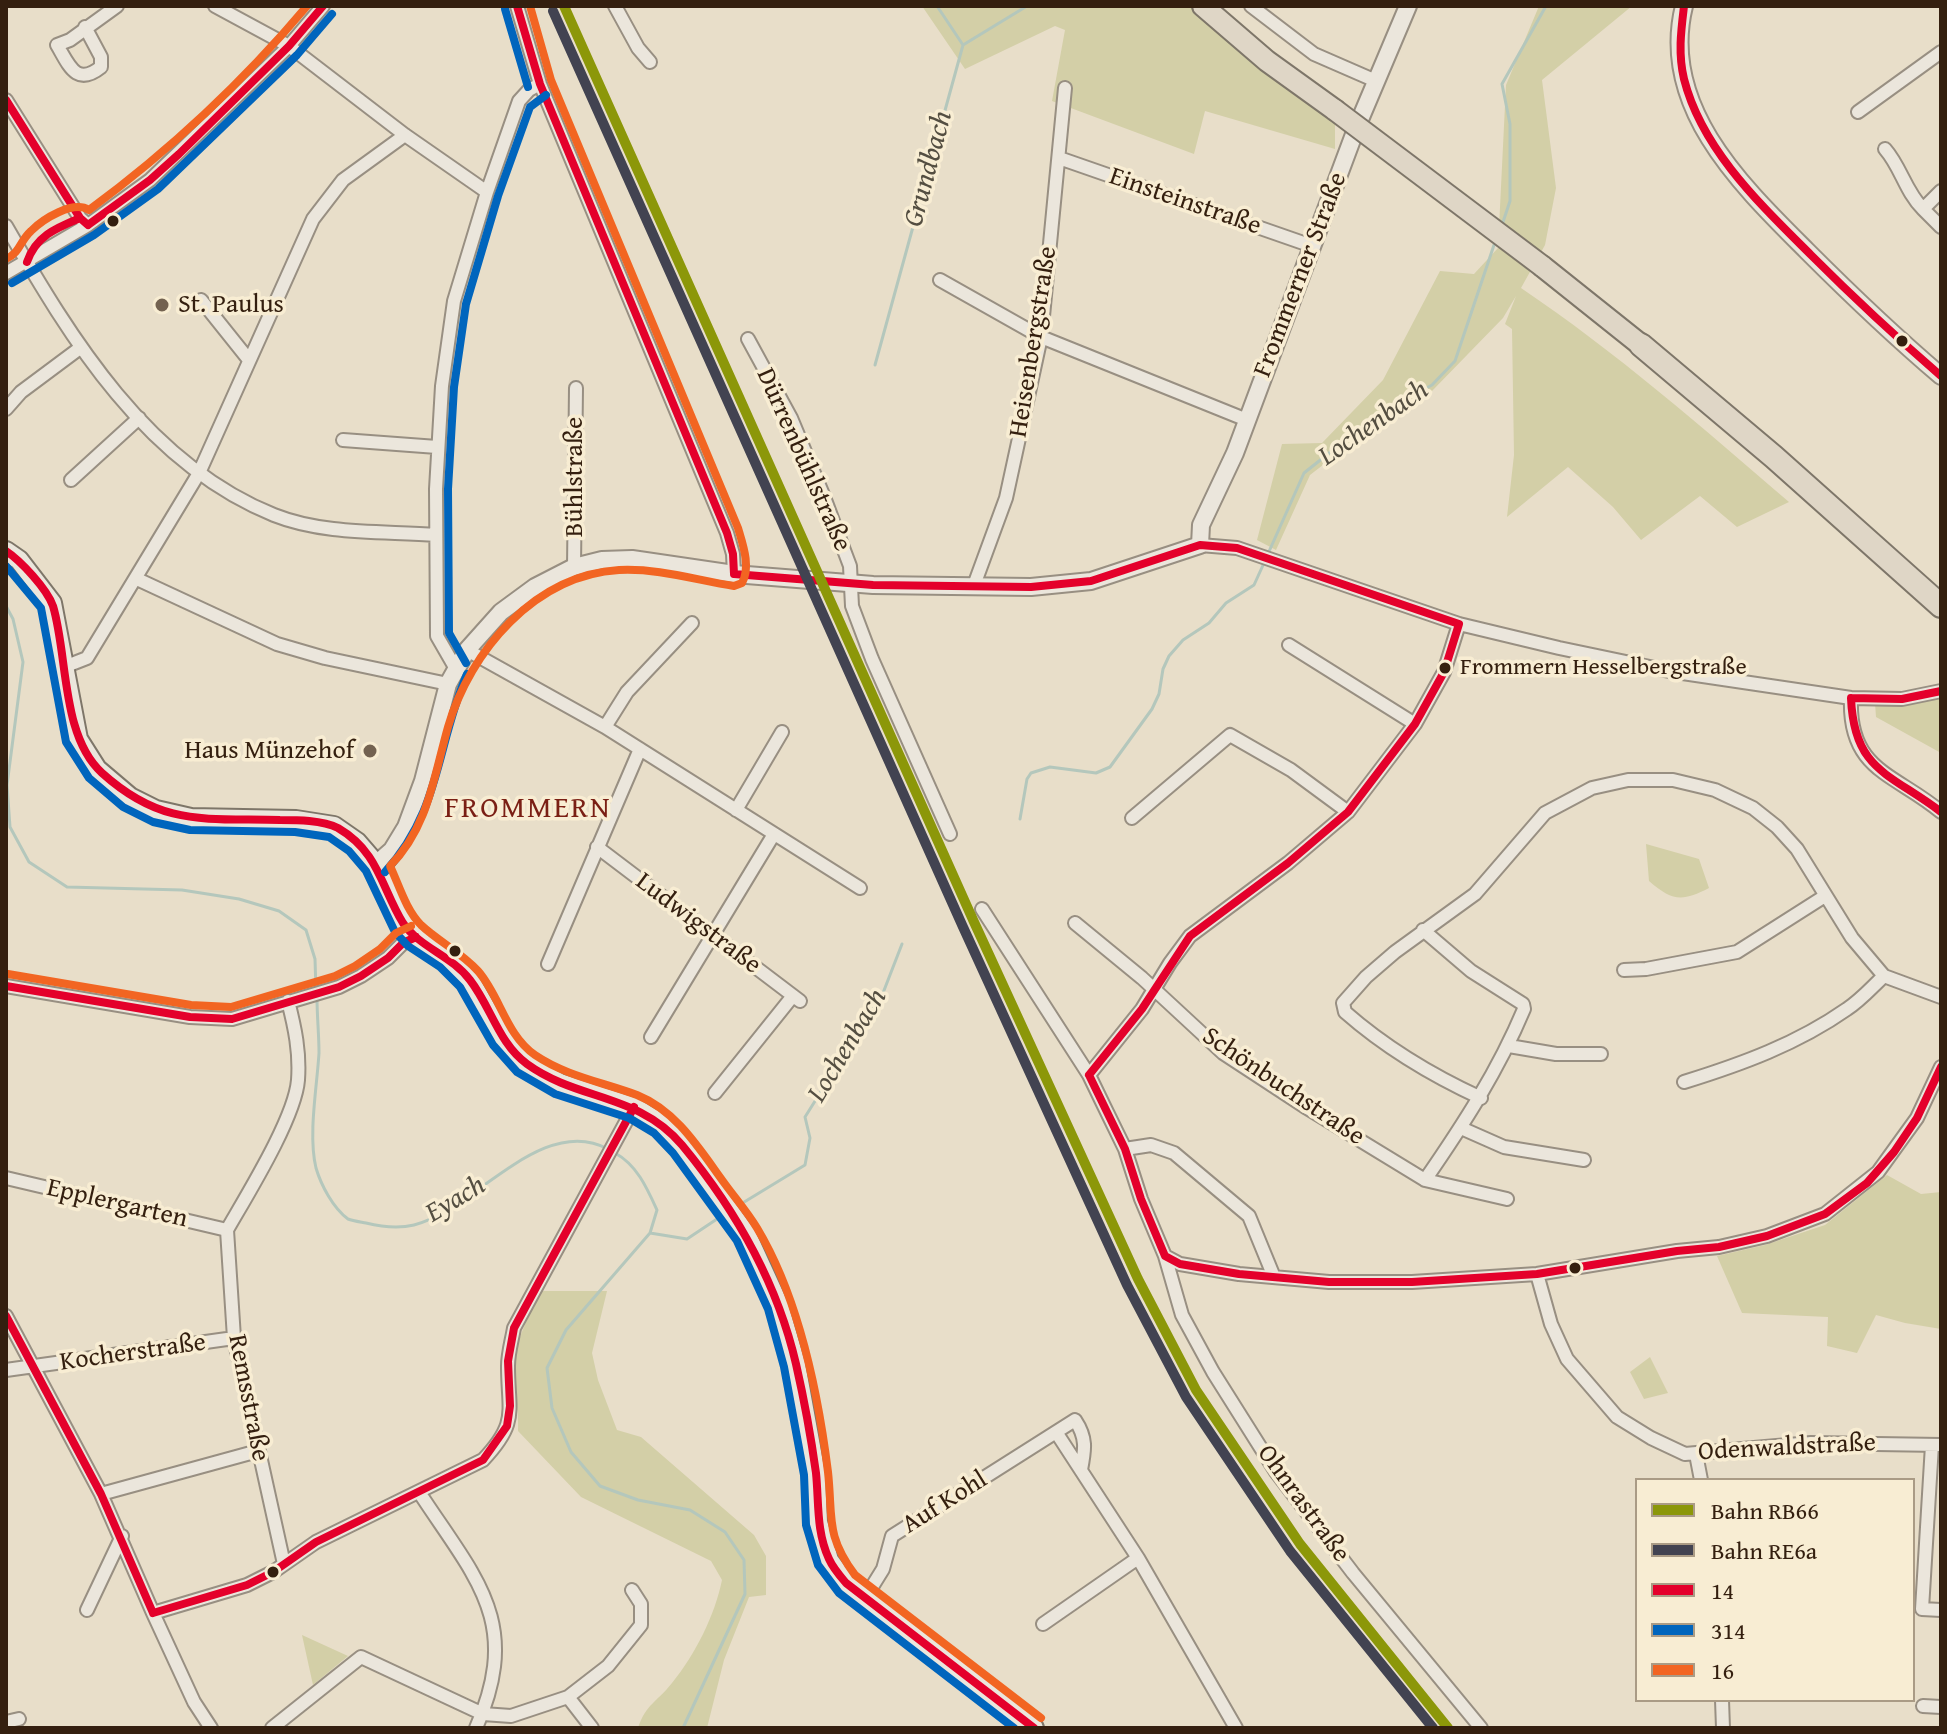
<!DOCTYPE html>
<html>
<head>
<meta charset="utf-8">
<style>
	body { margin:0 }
	#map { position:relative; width:1947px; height:1734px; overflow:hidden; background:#e8dec9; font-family:"Gentium Book Plus",serif }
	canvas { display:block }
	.frame { position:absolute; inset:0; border:8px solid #341f0f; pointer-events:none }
	.legend { position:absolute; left:1635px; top:1478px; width:280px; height:224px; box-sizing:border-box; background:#f8edd3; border:2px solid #aa9b85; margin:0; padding:10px 14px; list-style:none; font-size:24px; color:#341f0f }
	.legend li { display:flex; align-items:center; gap:16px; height:40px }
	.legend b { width:40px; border:2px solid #aa9b85 }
</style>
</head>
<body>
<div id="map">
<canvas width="1947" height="1734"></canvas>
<div class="frame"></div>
<ul class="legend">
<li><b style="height:10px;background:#8c9709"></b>Bahn RB66</li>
<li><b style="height:10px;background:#424351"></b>Bahn RE6a</li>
<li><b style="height:10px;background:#e4002b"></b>14</li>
<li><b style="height:10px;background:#0065bd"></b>314</li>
<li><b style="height:10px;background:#f26522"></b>16</li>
</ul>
</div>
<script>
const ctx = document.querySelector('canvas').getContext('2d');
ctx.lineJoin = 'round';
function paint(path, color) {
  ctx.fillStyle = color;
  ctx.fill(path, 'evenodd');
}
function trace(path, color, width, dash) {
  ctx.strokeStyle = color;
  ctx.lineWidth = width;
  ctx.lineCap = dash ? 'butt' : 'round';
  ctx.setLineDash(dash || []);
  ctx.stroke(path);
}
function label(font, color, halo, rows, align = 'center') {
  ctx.font = font + ' "Gentium Book Plus",serif';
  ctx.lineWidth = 7;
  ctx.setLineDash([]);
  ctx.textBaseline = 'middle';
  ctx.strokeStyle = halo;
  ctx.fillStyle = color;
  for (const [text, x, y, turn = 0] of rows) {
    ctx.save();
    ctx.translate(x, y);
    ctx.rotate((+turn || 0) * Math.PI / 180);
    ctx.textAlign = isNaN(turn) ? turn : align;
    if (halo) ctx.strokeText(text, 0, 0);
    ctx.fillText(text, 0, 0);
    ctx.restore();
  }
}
const green = new Path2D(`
	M922,6H1198L1335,110V149L1205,111L1194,154L1052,101L1065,30L1055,26L965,69Z
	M1539,6H1632L1542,80L1556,188L1545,245L1521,288C1616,352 1702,427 1789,502L1737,527L1700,496L1641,540L1613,507L1568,467L1507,517L1514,455L1512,329L1505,324L1516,296L1503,318L1432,391L1389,414L1310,475L1276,550L1257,540L1282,444L1322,443L1383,380L1440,271L1474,274L1498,248L1506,85Z
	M1941,691V753L1876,717L1875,703Z
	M1646,844L1699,859L1709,888C1682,902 1672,901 1649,881Z
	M1887,1175L1921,1194L1941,1192V1329L1905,1323L1876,1315L1857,1353L1827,1346L1828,1317L1742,1313L1717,1256L1765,1245L1825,1225Z
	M542,1291H607L592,1353L598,1380L617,1430L641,1437L754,1535L766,1556V1595L749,1597L724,1660L707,1728H638C646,1704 657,1702 672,1683C695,1655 715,1615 722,1580L711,1561L581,1497L518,1431C519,1409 514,1389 515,1368C515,1339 529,1315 542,1291Z
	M1650,1357L1668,1393L1644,1399L1630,1372Z
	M302,1635L348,1656L313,1685Z`);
const stream = new Path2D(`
	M937,6L963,45
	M1502,225L1510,201V124L1502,84L1546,6
	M875,365L963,45L1027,6
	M1267,556L1304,473L1382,411L1432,385L1455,361L1496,239
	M6,606L13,619L23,662L7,785L10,827L29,862L67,887L182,890L239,899L279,911L306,930L315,959L316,991
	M1020,819L1027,779L1031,773L1050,767L1096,773L1110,767L1152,709L1159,694L1163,669L1169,656L1183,640L1209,623L1226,603L1254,585L1264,563
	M317,998C317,1016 319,1035 319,1053C317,1087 308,1135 316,1168C321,1185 333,1208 348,1219C353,1221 361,1222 366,1223C382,1227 398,1229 414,1225C474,1210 542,1113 608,1149
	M615,1153C637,1165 647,1188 657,1210L650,1233L566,1330L547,1368L552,1408L571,1452L600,1486L638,1500L690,1510L725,1532L744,1560L745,1594L683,1728
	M736,1207L805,1165L810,1138L805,1117L883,993L902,944
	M650,1233L687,1239L723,1215`);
const minor = new Path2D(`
	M215,6L289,46L405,135L487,192
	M517,6L540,84L727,533L733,554L734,574
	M615,6L638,48L650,62
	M1251,6L1314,54L1376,81
	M85,27L101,57V67C76,87 69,65 57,45L70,40L117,6
	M6,100L80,218L88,225
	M1858,112L1941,52
	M1885,149C1901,167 1905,191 1923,209
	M1059,158L1312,246
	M1941,191L1923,209L1941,227
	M6,226C71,339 147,464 274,515C324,535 384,531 436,535
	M6,273L88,225L150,180L289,46L323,6
	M940,280L1041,337L1247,420
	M201,300L249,360
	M748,339L791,418L824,497L850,566L852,606L872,659L950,834
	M6,409L21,392L80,348
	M343,440L437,447
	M71,480L139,418
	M1200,545L1237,548L1459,624L1559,648L1669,671L1851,698L1902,699L1941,691
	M574,567L576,388
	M137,579L277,644L325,658L448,684
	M973,588L1006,498L1041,337L1065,88
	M1289,645L1415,724
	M467,650L605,727L860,888
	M64,667L87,658L199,473L313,219L343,180L405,135
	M456,669L437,636L436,489L442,386L454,301L487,192L519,101L529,90L540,84
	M1851,698C1848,771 1896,774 1941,812
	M605,727L627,692L692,623
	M736,810L782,732
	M1132,818L1230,735L1291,770L1348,812
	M597,847L800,1001
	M982,909L1089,1075L1104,1106L1125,1149L1141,1199L1165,1256L1182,1315L1213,1372L1276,1472L1353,1573L1481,1728
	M1075,923L1142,978L1223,1053L1307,1108L1425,1180C1463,1125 1498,1071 1524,1009L1523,1004L1471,971L1423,930
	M548,964L640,749
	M1624,970L1646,969L1737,952L1825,896
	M6,986L190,1017L232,1019L339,987L361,976L388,958L403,943L416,937
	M651,1037L774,834
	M1509,1046L1556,1054H1601
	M1089,1075L1142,1009L1170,963L1190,936L1288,863L1348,812L1415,724L1444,672L1459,624
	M1684,1082C1742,1064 1797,1044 1847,1009C1861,1000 1872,987 1884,976
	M715,1093L792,997
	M1481,1098C1431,1075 1386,1048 1345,1012L1343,1003L1366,977L1395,952L1475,894L1545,813L1592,788L1628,780H1673L1715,790L1753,808L1777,827L1797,849L1852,938L1884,976L1941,997
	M1461,1128L1504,1147L1584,1160
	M1125,1149L1151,1145L1174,1153L1249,1216L1274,1277
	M6,1178L227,1230
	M1425,1180L1507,1199
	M227,1230L234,1338L284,1564
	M227,1230C247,1195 295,1118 298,1080C300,1052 295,1028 288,1001
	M1165,1256L1180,1264L1239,1274L1329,1282H1412L1537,1274L1677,1251L1719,1247L1767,1236L1825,1214L1878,1172L1917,1118L1941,1067
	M1537,1274L1551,1324L1567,1359L1617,1417L1651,1438L1685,1454L1811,1443L1941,1445
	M6,1316L101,1494L153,1613L194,1702L211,1728
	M6,1370L234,1338
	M1056,1432L1138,1558L1236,1728
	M1932,1445L1922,1609L1941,1610
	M1696,1454L1701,1480
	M419,1492C475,1578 523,1621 476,1728
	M101,1494L258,1451
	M865,1598L883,1569L892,1536L1075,1420C1087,1438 1085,1449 1081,1470
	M87,1610L122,1536
	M153,1613L247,1585L273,1572L316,1542L483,1460C519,1422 508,1412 508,1366C508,1353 512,1340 514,1328L634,1107
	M1043,1624L1138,1558
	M568,1697L592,1728
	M1722,1700L1723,1728
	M1923,1706L1941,1707
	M6,1722L19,1719
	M272,1728L361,1657L483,1714L511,1716L568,1697L608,1666L641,1625V1604L632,1590`);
const tertiary = new Path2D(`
	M1684,6C1659,107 1742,186 1807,251C1850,294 1894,336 1941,376
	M376,864L392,850L406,827L423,781L448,684L467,650L501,612L535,587L574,567L602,560L632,559L734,574L873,585L1031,587L1091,581L1200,545L1201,525L1235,453L1356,129L1408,6`);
const secondary = new Path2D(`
	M6,551L19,560L52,603L78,739L97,769L130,797L156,810L191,818L296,820L334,826L357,842L376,864L404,924L416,937L448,958L470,980L503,1038L525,1063L560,1083L634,1107L662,1124L682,1145L747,1235L779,1305L796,1364L816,1474L818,1522L829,1560L846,1583L1034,1728`);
const primary = new Path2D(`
	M1203,6L1267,61L1335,110
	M1542,266L1641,345`);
const trunk = new Path2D(`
	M1641,345L1774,457L1941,606`);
const primaryBridge = new Path2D(`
	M1335,110L1542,266`);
const bus1 = new Path2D(`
	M517,6L540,84L727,533L733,554L734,574
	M1684,6C1681,31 1678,54 1684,79C1702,150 1761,205 1811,255C1853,297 1896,337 1941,376
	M6,100L80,218L88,225
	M88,225L150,180L179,154L289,46L323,6
	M27,262C36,236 56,228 80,218
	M6,551C21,561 47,589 53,606C68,656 61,736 102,773C162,827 204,818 280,820C297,820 322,820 338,828C379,852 381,887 403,923C419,947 452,956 470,980C491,1007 499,1044 527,1064C578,1101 638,1093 682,1145C735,1209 777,1282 796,1364C804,1399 811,1437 816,1473C819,1502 816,1531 829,1559C833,1568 840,1576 846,1583L1034,1728
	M734,574L873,585L1031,587L1091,581L1200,545L1237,548L1459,624
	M1851,698C1854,771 1890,773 1941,812
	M1851,698L1902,699L1941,691
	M6,986L190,1017L232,1019L339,987L361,976L388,958L403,943L416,937
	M1089,1075L1125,1149L1141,1199L1165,1256L1180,1264L1239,1274L1329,1282H1412L1537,1274L1677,1251L1719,1247L1767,1236L1825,1214L1867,1183L1894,1152L1917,1118L1941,1067
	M1089,1075L1142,1009L1190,936L1288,863L1348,812L1415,724L1444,672L1459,624
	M6,1316L101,1494L153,1613
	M153,1613L247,1585L273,1572L316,1542L483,1460L507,1426L510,1406L508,1361L514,1328L634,1107`);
const bus2 = new Path2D(`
	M505,9L528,87
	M12,283L94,235L158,189L297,55L332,14
	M6,566L41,608L66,742L89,778L123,807L153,822L190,830L295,832L329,837L349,851L366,871L395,932L408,946L440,967L460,987L493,1045L517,1072L555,1094L629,1118L654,1133L673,1153L737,1241L768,1309L784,1367L804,1475L806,1525L818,1565L839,1593L1014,1728
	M466,663L449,633L448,489L454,387L466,304L498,196L530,107L546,95
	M385,872C441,811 436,746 467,674`);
const bus3 = new Path2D(`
	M530,6L551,80L738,528C743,545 751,567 742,583L734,586C696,580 658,568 619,570C535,575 470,651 448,727C434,776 428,828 390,866C399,885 406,910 421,925C439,942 461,952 478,971C500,996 506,1035 535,1055C566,1076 602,1082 637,1095C677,1111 700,1150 725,1184C736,1199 748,1213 757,1228C799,1298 818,1392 828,1472C833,1517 825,1535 855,1575L1041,1718
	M6,259C21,252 19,242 31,231C43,219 73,200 89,210C169,151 243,82 307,6
	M8,974L191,1005L231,1007L335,976L355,966L380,949L396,933L411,926`);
const rail1 = new Path2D(`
	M564,6L974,922L1138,1279L1196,1390L1300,1544L1448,1728`);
const rail2 = new Path2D(`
	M553,11L963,927L1127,1285L1186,1397L1290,1551L1433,1728`);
const markers = [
	[113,221,7,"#341f0f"],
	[162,305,8,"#736250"],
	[1902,341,7,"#341f0f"],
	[1445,668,7,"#341f0f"],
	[370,751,8,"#736250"],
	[455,951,7,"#341f0f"],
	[1575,1268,7,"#341f0f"],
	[273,1572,7,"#341f0f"]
];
const busNames = [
	["Frommern Hesselbergstraße",1460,668]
];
const streetNames = [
	["Einsteinstraße",1185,202,19],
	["Frommerner Straße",1301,275,-69],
	["Heisenbergstraße",1034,342,-81],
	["Dürrenbühlstraße",803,460,66],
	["Bühlstraße",575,477,-90],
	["Ludwigstraße",698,924,37],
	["Schönbuchstraße",1283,1087,34],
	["Epplergarten",117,1204,13],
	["Kocherstraße",133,1353,-8],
	["Remsstraße",248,1398,79],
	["Odenwaldstraße",1787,1448,-3],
	["Auf Kohl",945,1503,-32],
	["Ohnrastraße",1303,1504,54]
];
const poiNames = [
	["St. Paulus",178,305],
	["Haus Münzehof",354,751,"right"]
];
const waterNames = [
	["Grundbach",929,169,-75],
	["Lochenbach",1374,424,-35],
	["Lochenbach",848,1046,-59],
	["Eyach",456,1200,-31]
];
const quarterNames = [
	["FROMMERN",528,809]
];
paint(green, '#d3cfa7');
trace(stream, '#b4c7bc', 3);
trace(minor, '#988f82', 16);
trace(tertiary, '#988f82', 20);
trace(secondary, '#7e7669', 22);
trace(primary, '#7e7669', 24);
trace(trunk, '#7e7669', 26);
trace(minor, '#ebe6dc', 12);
trace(tertiary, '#ebe6dc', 16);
trace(secondary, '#ebe6dc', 18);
trace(primary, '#dfd6c6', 20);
trace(trunk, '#dfd6c6', 22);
trace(primaryBridge, '#7e7669', 24, []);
trace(primaryBridge, '#dfd6c6', 20);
trace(bus1, '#e4002b', 8);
trace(bus2, '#0065bd', 8);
trace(bus3, '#f26522', 8);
trace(rail1, '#8c9709', 10);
trace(rail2, '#424351', 10);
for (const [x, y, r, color] of markers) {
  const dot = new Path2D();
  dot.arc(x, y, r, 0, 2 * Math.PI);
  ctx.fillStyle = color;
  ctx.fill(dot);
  trace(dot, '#f8edd3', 3);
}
label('24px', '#341f0f', '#f8edd3', busNames, 'left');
label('26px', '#341f0f', '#f8edd3', streetNames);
label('26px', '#341f0f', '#f8edd3', poiNames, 'left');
label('italic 28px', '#544e41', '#f8edd3', waterNames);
ctx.letterSpacing = '2px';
label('30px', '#7a1f14', '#f8edd3', quarterNames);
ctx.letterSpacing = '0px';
</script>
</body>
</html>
